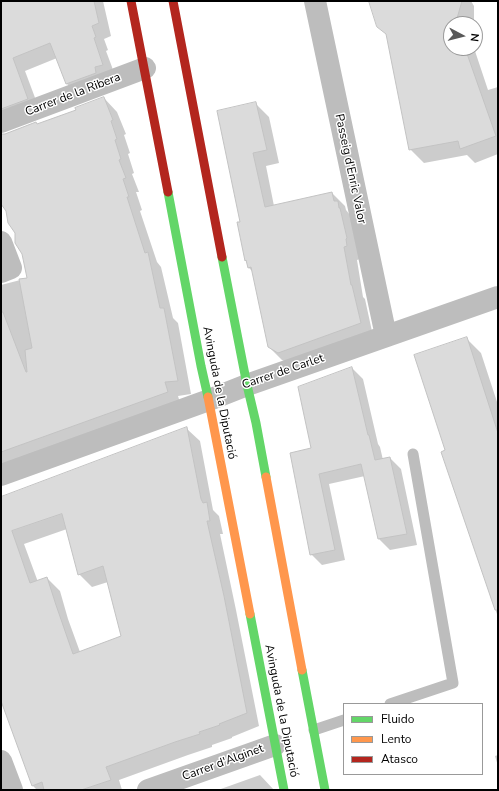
<!DOCTYPE html>
<html>
<head>
<meta charset="utf-8">
<style>
	body { margin:0 }
	#map { position:relative; width:499px; height:791px; overflow:hidden; background:#fff; font-family:"Nunito Sans",sans-serif }
	canvas { display:block }
	.frame { position:absolute; inset:0; border:2px solid #000; pointer-events:none }
	.legend { position:absolute; left:343px; top:703px; width:140px; height:72px; box-sizing:border-box; background:#fff; border:1px solid #999; margin:0; padding:5px 7px; list-style:none; font-size:12px; color:#000 }
	.legend li { display:flex; align-items:center; gap:8px; height:20px }
	.legend b { width:20px; border:1px solid #999 }
	.north { position:absolute; left:443px; top:16px; width:40px; height:40px; box-sizing:border-box; background:#fff; border:1px solid #999; border-radius:50%; rotate:97deg; font-size:11px; font-weight:700; line-height:16px; text-align:center; color:#000 }
	.north::after { content:''; display:block; margin:auto; width:14px; height:18px; background:#595959; clip-path:polygon(50% 0,100% 100%,50% 72%,0 100%) }
</style>
</head>
<body>
<div id="map">
<canvas width="499" height="791"></canvas>
<div class="frame"></div>
<ul class="legend">
<li><b style="height:5px;background:#63d668"></b>Fluido</li>
<li><b style="height:5px;background:#ff974d"></b>Lento</li>
<li><b style="height:5px;background:#b3261e"></b>Atasco</li>
</ul>
<div class="north">N</div>
</div>
<script>
const ctx = document.querySelector('canvas').getContext('2d');
ctx.lineJoin = 'round';
function paint(path, color) {
  ctx.fillStyle = color;
  ctx.fill(path, 'evenodd');
}
function trace(path, color, width, dash) {
  ctx.strokeStyle = color;
  ctx.lineWidth = width;
  ctx.lineCap = dash ? 'butt' : 'round';
  ctx.setLineDash(dash || []);
  ctx.stroke(path);
}
function label(font, color, halo, rows, align = 'center') {
  ctx.font = font + ' "Nunito Sans",sans-serif';
  ctx.lineWidth = 3;
  ctx.setLineDash([]);
  ctx.textBaseline = 'middle';
  ctx.strokeStyle = halo;
  ctx.fillStyle = color;
  for (const [text, x, y, turn = 0] of rows) {
    ctx.save();
    ctx.translate(x, y);
    ctx.rotate((+turn || 0) * Math.PI / 180);
    ctx.textAlign = isNaN(turn) ? turn : align;
    if (halo) ctx.strokeText(text, 0, 0);
    ctx.fillText(text, 0, 0);
    ctx.restore();
  }
}
const shadow = new Path2D(`
	M1,1H103L111,36L104,39L108,50L106,51L112,67L115,78L80,97L67,84L57,58L25,71L40,111L1,112Z
	M371,1H471L474,6V20L473,24H451V48H474L488,90L498,87V154L475,163L467,155L424,163L410,149L388,36L378,26Z
	M104,98L117,112L126,134L124,135L130,153L128,154L134,173L132,174L139,192H136L142,210L140,211L157,262L161,267L173,318L178,323L191,394L178,396L181,406L1,470V285L28,278L23,254L7,210L1,200V142L38,125L77,110Z
	M256,104L269,117L279,163L266,166L274,206L332,193L345,206L346,210L350,215L360,259L357,260L363,297L365,299L373,336L292,365L282,360L269,347L253,272L249,268L247,261L246,260L242,222Z
	M466,338L481,353L498,405V617L442,453L446,451Z
	M352,368L363,379L378,444L380,447L383,460L390,458L401,469L417,545L390,550L379,539L365,476L329,484L345,560L322,565L311,554L312,449Z
	M187,429L200,441L213,510L219,516L223,534H220L236,610L259,726L232,737V738L212,745V747L188,755L119,780L122,790H37L33,786L1,698V498ZM67,529L79,574L92,587L108,582L123,637L80,652L68,619L60,591L47,578L38,582L24,544Z
	M498,755V766L495,756Z
	M260,775L274,790H218Z`);
const building = new Path2D(`
	M1,1H94L99,23L92,26L96,37L94,38L103,65L95,67L96,73L66,84L50,43L13,58L28,99L1,109Z
	M369,1H462L456,22L457,24H451V48H465L496,136L460,149L458,141L409,150L386,34L377,27Z
	M104,97L113,120L111,121L117,139L115,140L121,159L119,160L126,178L123,179L129,197H127L145,253L148,252L160,308H164L178,381L165,382L168,392L1,452V312H3L26,372H27L25,350L32,348L19,279L27,278L22,254L15,243V233L8,223L6,211L1,204V134H5L36,122L37,124L76,110L75,108Z
	M256,102L267,150L253,153L265,207L332,192L334,201H338L339,208H340L347,238L346,239L347,246L344,247L351,285H352L361,323L278,353L268,347L251,267L248,268L246,260L245,261L237,222H240L217,111Z
	M467,337L498,433V610H495L441,452L445,450L414,355Z
	M352,367L368,435H369L375,460L390,457L407,534L378,539L361,464L319,474L335,550L310,555L290,453L311,448L298,387Z
	M187,427L201,499L203,503L207,502L210,521H207L224,596L247,713L219,724L220,725L199,732L200,734L175,742L106,767L111,780L81,790H44L42,782L32,786L1,701V497ZM62,514L78,575L103,566L121,636L73,654L56,605L47,577L30,583L12,531Z`);
const lane = new Path2D(`
	M390,704L453,683L413,454
	M314,730L344,720`);
const street = new Path2D(`
	M315,1L386,336
	M1,122L145,68
	M1,242L11,268L1,272
	M1,475L209,400L247,385L498,297
	M1,761L12,790
	M148,790L275,745`);
const fast = new Path2D(`
	M168,192L201,366L208,397
	M222,257L247,385L256,423L266,477
	M250,614L284,790
	M302,670L325,790`);
const slow = new Path2D(`
	M208,397L250,614
	M266,477L302,670`);
const jam = new Path2D(`
	M131,1L168,192
	M173,1L222,257`);
const streetNames = [
	["Carrer de la Ribera",73,95,-21],
	["Passeig d'Enric Valor",350,169,78],
	["Carrer de Carlet",283,372,-19],
	["Avinguda de la Diputació",219,393,79],
	["Avinguda de la Diputació",281,711,79],
	["Carrer d'Alginet",223,763,-20]
];
paint(shadow, '#0003');
paint(building, '#dbdbdb');
trace(building, '#c3c3c3', 1);
trace(lane, '#bdbdbd', 11);
trace(street, '#bdbdbd', 22);
trace(fast, '#63d668', 9);
trace(slow, '#ff974d', 9);
trace(jam, '#b3261e', 9);
label('12px', '#000', '#fff', streetNames);
</script>
</body>
</html>
